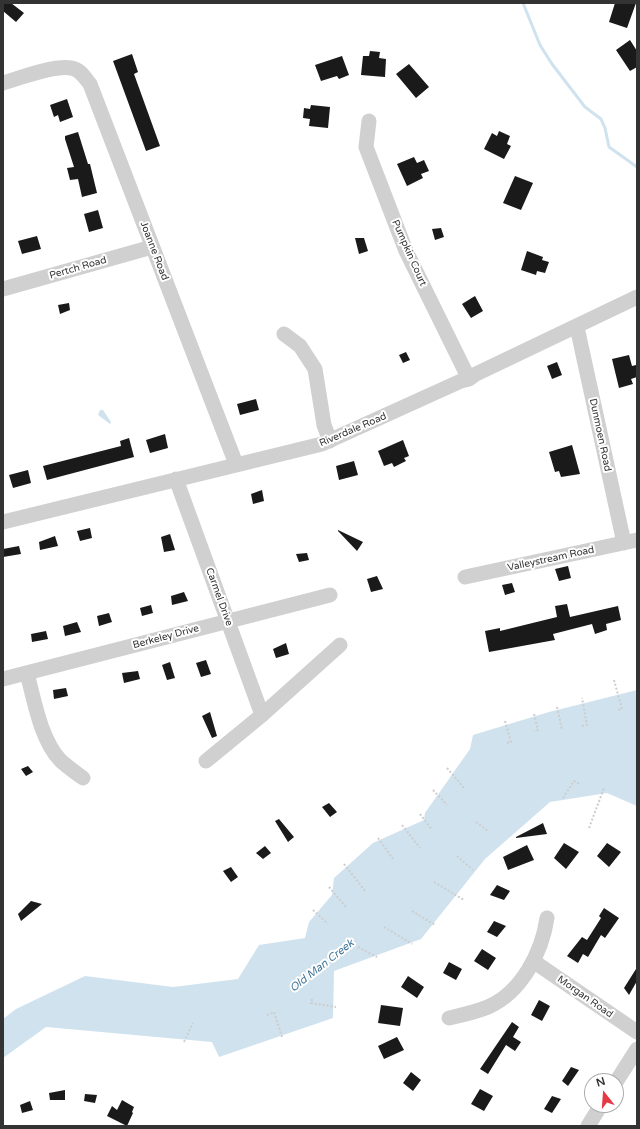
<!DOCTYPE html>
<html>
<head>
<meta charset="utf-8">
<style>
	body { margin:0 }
	#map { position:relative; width:640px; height:1129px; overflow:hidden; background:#fff; font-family:"Varela Round",sans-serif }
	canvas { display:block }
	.frame { position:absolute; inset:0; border:4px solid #333; pointer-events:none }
	.north { position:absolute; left:584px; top:1073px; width:40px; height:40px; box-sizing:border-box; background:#fff; border:1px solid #adadad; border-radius:50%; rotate:343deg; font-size:11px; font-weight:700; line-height:16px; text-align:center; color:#333 }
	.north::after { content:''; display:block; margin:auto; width:14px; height:18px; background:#e63946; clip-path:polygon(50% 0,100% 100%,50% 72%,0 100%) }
</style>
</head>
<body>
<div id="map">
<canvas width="640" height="1129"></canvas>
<div class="frame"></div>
<div class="north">N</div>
</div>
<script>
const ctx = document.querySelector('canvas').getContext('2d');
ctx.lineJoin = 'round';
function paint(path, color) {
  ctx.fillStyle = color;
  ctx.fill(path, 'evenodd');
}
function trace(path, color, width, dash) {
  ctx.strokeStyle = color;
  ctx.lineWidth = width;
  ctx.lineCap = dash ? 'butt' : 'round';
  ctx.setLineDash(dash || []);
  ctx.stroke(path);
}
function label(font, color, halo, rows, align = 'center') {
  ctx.font = font + ' "Varela Round",sans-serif';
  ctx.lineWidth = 4;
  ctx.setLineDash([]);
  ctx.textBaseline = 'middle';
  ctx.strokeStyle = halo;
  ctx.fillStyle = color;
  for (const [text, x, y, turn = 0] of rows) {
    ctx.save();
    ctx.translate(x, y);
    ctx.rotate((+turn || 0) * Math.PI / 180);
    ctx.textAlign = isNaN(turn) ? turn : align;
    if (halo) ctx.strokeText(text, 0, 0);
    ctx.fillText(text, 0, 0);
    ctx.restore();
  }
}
const water = new Path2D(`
	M100,410H103L111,422L110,424L98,415Z
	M637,690V806L607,793L550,802L485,859L421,939L334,971L333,1018L219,1057L212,1042L46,1027L3,1058V1019L16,1009L85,976L173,987L238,979L259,945L305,938L309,922L332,895L334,878L373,843L424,820L425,813L470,749L473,735L549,712Z`);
const stream = new Path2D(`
	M523,3L540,45L552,64L585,107L601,119L605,128L609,147L637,167`);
const building = new Path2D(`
	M3,3H11L24,13L16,22L3,11Z
	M615,3H636L627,28L609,22Z
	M630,40L637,51V67L630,71L616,50Z
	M370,51L380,52L379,58L386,59L385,77L361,75L363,56H369Z
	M132,54L138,72L134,74L160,146L146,151L113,61Z
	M342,56L349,75L339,79L337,76L321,81L315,65Z
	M409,64L429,87L416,98L396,74Z
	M67,99L73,117L60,122L58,115L54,117L50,105Z
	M311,105L330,107L328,128L309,126L310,119L303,118L304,108L310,109Z
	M499,131L510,136L507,144L511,146L504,159L484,149L492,133L497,136Z
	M78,132L88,164H90L97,193L82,197L78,179L70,180L67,168L74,167L65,139V136Z
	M414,157L417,163L424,160L429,171L421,174L423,178L407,186L397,164Z
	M515,176L533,183L521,210L503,203Z
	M98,210L103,228L89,232L84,214Z
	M441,228L444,237L435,240L432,229Z
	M37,236L41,249L22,254L18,241Z
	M355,238H364L368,251L359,254Z
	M527,251L543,257L542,260L549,262L545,273L537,271L536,275L521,270Z
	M475,296L483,311L471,318L462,304Z
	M69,303L70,310L60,314L58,305Z
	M406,352L410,360L403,363L399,355Z
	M629,355L632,366L636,365L637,377L631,379L633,384L619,388L612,359Z
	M557,362L562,375L552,379L547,366Z
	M256,399L259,410L240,415L237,404Z
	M165,434L168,448L150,453L146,440Z
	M129,438L134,457L47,480L43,466L121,446L120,441Z
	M403,440L409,456L404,458L406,461L394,467L392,463L384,466L378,451Z
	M572,445L580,474L561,477L559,471L555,472L549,452Z
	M354,461L358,475L339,480L336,466Z
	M28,470L31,483L13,488L9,475Z
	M262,490L264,501L253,504L251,494Z
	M90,528L92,538L80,541L77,531Z
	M338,530L363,542L357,551L338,531Z
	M170,534L175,550L164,552L161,537Z
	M55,536L58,546L40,550L39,542Z
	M19,546L21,554L3,557V549Z
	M307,553L309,560L299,562L296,554Z
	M568,566L571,578L559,581L555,569Z
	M377,576L383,589L371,592L367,579Z
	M512,583L515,592L505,595L502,585Z
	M184,592L188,601L172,605L171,596Z
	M567,604L570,617L618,606L621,620L606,624L607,630L595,634L592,624L553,634L555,640L489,652L485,631L500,628V631L557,617L555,606Z
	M151,605L153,613L142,616L140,608Z
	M109,613L112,622L99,626L97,616Z
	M77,622L81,632L65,636L63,626Z
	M46,631L48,639L32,642L31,634Z
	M286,643L289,654L276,658L273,649Z
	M206,660L211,674L201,677L196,663Z
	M170,662L175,678L167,680L162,665Z
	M138,671L140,679L124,683L122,673Z
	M66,688L68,696L54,699L53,690Z
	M210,712L217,736L212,738L202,716Z
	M28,766L33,772L26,776L21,769Z
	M329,803L337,812L330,817L322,807Z
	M279,819L294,837L288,842L275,821Z
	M543,823L547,834L516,838V837Z
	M564,843L579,852L566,869L554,858Z
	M607,843L621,852L609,867L597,856Z
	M527,845L534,860L508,870L503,857Z
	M265,846L271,853L263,859L256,853Z
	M231,867L238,877L231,882L223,871Z
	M497,885L510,891L504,900L490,895Z
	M31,901L42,904L21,921L18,914Z
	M604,908L619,918L605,938L601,935L588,957L583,954L578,963L567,956L582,937L587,940L601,918L599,916Z
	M494,921L506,926L497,937L487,932Z
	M482,949L496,958L488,970L474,961Z
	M449,962L462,969L456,980L443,973Z
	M636,969L637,981L629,995L624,988Z
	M408,976L424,987L417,998L401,987Z
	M539,1000L550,1006L542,1021L531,1015Z
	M381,1005L403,1008L400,1026L378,1023Z
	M512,1022L519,1027L513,1037L521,1042L515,1051L506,1045L488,1074L480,1069Z
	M397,1037L404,1050L384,1059L378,1046Z
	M571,1067L579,1070L568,1086L562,1081Z
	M411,1072L421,1080L413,1091L403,1083Z
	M480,1089L493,1096L484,1111L471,1104Z
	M65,1090V1100H50L49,1093Z
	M85,1094L97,1095L95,1103L84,1101Z
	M552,1096L561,1099L552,1113L544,1109Z
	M122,1100L134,1107L132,1112L133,1113L127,1126L107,1116L112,1106L117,1110Z
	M30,1101L33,1110L22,1113L20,1105Z`);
const path = new Path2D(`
	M614,680L622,709L618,710
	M557,707L562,730
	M534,714L538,730L534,731
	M505,721L511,742L507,743
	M582,726L587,725L582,698
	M447,768L464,788
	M433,790L447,805
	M563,798L574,781L580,784
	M637,808V807
	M420,814L432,830
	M476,822L488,831
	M402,825L420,848
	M589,828L604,788
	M378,838L393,859
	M457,856L473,870
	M344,864L366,892
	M434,882L464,900
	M329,887L347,908
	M313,910L328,924
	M412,911L435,925
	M384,927L412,944
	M358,947L377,957
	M312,999L311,1003L336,1007
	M267,1015L274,1012L282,1037
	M184,1042L193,1023`);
const minor = new Path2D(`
	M3,83C20,78 54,65 71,68C80,69 85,78 90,84L236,464
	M369,121L366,147L406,251L469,379
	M3,289L152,247
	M577,327L624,543
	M284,334L300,346L315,369L324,425L330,441
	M176,479L262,715
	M3,522L322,444L461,381L469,379L476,374L637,297
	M465,577L637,540
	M27,673C34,700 41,741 61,761C68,767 76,773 83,778
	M3,679L330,595
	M206,761L262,715L340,645
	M533,961L637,1032
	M449,1018C462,1015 476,1012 488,1007C522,992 542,952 547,918
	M616,1082L637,1049
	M588,1126L601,1105`);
const streetNames = [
	["Joanne Road",154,251,69],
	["Pumpkin Court",409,253,66],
	["Pertch Road",78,268,-16],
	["Riverdale Road",353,430,-23],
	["Dunmoen Road",600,435,78],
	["Valleystream Road",551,559,-12],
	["Carmel Drive",219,597,70],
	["Berkeley Drive",166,637,-15],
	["Morgan Road",585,997,35]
];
const waterNames = [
	["Old Man Creek",322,966,-38]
];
paint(water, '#cfe2ee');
trace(stream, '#cfe2ee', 3);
paint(building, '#1a1a1a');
trace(path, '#cdcdcd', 2, [2, 2]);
trace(minor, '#d0d0d0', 15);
label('10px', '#333', '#fff', streetNames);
label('italic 11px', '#3f7597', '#fff', waterNames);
</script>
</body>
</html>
